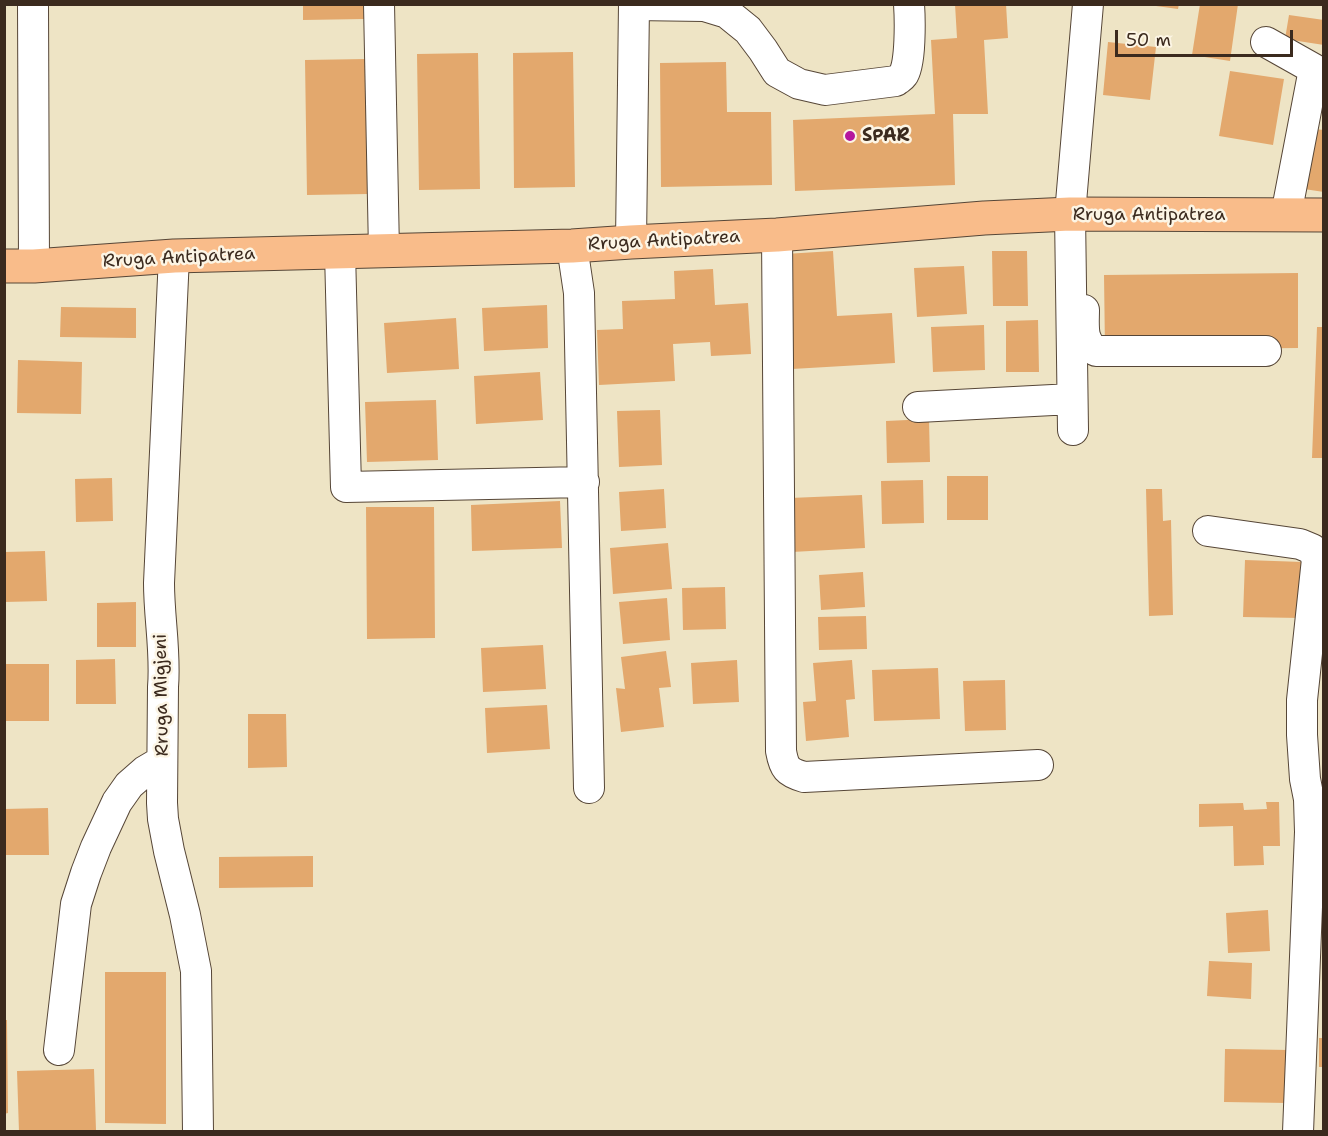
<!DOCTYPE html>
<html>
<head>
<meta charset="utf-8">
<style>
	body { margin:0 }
	#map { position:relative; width:1328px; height:1136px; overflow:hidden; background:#eee4c5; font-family:"Shantell Sans",sans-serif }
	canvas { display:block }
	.frame { position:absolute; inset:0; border:6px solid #3b2a1e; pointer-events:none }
	.scale { position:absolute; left:1115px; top:30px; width:178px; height:27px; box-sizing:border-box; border:3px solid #3b2a1e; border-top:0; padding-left:8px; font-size:18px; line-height:21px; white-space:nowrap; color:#3b2a1e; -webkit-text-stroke:4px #fcf5e5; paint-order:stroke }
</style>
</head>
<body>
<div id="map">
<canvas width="1328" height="1136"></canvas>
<div class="frame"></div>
<div class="scale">50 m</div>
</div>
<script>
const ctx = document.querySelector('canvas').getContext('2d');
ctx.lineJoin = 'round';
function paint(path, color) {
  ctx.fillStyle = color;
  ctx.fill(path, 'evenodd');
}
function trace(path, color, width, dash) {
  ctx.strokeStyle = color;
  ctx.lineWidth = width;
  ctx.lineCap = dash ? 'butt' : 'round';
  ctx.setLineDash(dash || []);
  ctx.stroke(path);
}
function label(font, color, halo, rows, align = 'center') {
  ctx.font = font + ' "Shantell Sans",sans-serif';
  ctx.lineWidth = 5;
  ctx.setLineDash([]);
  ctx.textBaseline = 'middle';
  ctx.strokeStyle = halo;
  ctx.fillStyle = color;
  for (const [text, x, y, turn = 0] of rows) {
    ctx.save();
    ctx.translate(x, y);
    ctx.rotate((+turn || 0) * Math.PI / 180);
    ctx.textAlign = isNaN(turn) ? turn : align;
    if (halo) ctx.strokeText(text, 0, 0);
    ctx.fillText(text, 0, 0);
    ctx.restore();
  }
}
const building = new Path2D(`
	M303,4H363L364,19L303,20Z
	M955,4H1006L1008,38L984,40L988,114H953L955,185L795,191L793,120L935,114L931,40L957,38Z
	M1156,4H1179L1178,9L1156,6Z
	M1200,4H1238L1230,61L1192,55Z
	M1289,15L1324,20V45L1285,39Z
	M1108,42L1156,47L1150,100L1103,95Z
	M573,52L575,187L514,188L513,53Z
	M478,53L480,189L419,190L417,54Z
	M366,59L368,194L307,195L305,60Z
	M726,62L727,112H771L772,185L661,187L660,63Z
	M1230,71L1284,79L1273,145L1219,136Z
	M1314,129L1324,130V192L1304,189Z
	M833,251L837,316L892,313L895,363L792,369L785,254Z
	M992,251H1027L1028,306H993Z
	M964,266L967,314L917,317L914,268Z
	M713,269L715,305L748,303L751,354L711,356L710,342L673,344L675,381L599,385L597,330L623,329L622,301L675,299L674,271Z
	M1298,273V348L1105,350L1104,275Z
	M547,305L548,348L484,351L482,308Z
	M61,307L136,308V338L60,337Z
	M456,318L459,369L387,373L384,323Z
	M1038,320L1039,372H1006V321Z
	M984,325L985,370L933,372L931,327Z
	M1317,327H1324V458H1312Z
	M18,360L82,362L81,414L17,413Z
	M540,372L543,420L476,424L474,376Z
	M436,400L438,460L367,462L365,402Z
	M660,410L662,465L619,467L617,411Z
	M929,419L930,462L887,463L886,421Z
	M947,476H988V520H947Z
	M112,478L113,521L76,522L75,479Z
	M923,480L924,523L882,524L881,481Z
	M664,489L666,528L621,531L619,492Z
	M1146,489H1162L1163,521L1171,520L1173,615L1149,616Z
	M862,495L865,548L792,552L790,498Z
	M560,501L562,548L472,551L471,505Z
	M366,507H434L435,638L367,639Z
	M668,543L672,589L613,594L610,548Z
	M45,551L47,601L4,602V552Z
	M1245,560L1303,562L1300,618L1243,617Z
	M863,572L865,607L821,610L819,575Z
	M725,587L726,629L683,630L682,588Z
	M667,598L670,640L623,644L619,602Z
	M136,602V647H97V603Z
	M866,616L867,649L819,650L818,617Z
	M543,645L546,689L483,692L481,648Z
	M666,651L671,687L659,688L664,727L621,732L616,688L625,689L621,657Z
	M115,659L116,704H76V660Z
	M737,660L739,702L693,704L691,663Z
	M852,660L855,699L846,700L849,737L806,741L803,702L816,701L813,663Z
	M4,664H49V721H4Z
	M938,668L940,719L874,721L872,670Z
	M1005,680L1006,730L965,731L963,681Z
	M547,705L550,749L487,753L485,708Z
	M248,714H286L287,767L248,768Z
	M1266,802H1279L1280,846H1263L1264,865L1234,866L1233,826L1199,827V804L1243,803L1244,810L1267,809Z
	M48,808L49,855H4V809Z
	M313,856V887L219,888V857Z
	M1268,910L1270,951L1228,953L1226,913Z
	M1209,961L1252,963L1251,999L1207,996Z
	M105,972H166V1124L105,1123Z
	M4,1020H7L8,1113L4,1114Z
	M1319,1038H1324V1067H1319Z
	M1225,1049L1290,1050L1288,1103L1224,1102Z
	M94,1069L96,1130L19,1132L17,1071Z`);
const minor = new Path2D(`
	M33,4L34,266
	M379,4L384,251
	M634,5L704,6L727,13L748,30L763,50L777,72L799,84L825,90L896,81C898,79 901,78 903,75C911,65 910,18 909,4
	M1266,42L1314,69L1286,215
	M777,235L781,751C784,768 787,772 804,777L1038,765
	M631,242L634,4
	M572,246L579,293L589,788
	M340,252L346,487L584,482
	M174,256L159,583C159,618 166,653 163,687L162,803L163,819L169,851L185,915L196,971L198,1132
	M1084,310C1084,325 1081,342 1096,351H1266
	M918,407L1072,399
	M1073,430L1070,214L1088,4
	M1208,531L1300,544L1312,549L1317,559L1302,700V735L1305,779L1309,799L1310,832L1298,1132
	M59,1050L76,904L86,873L96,847L117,802L129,785L145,771L162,761`);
const major = new Path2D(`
	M4,266H34L174,256L572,246L631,242L777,235L984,218L1070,214L1324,215`);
const markers = [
	[850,136,6,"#b5179e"]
];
const poiNames = [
	["SPAR",862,136]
];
const streetNames = [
	["Rruga Antipatrea",1149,215],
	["Rruga Antipatrea",664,241,-3],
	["Rruga Antipatrea",179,258,-3],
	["Rruga Migjeni",162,695,-91]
];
paint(building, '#e3a86d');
trace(minor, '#564637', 32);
trace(major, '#564637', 35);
trace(minor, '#fff', 30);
trace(major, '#f9bc8a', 33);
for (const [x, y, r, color] of markers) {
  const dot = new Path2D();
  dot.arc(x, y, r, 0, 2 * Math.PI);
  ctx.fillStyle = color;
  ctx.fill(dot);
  trace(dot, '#fcf5e5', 2);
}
label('bold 18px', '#3b2a1e', '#fcf5e5', poiNames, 'left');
label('18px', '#3b2a1e', '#fcf5e5', streetNames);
</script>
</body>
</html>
